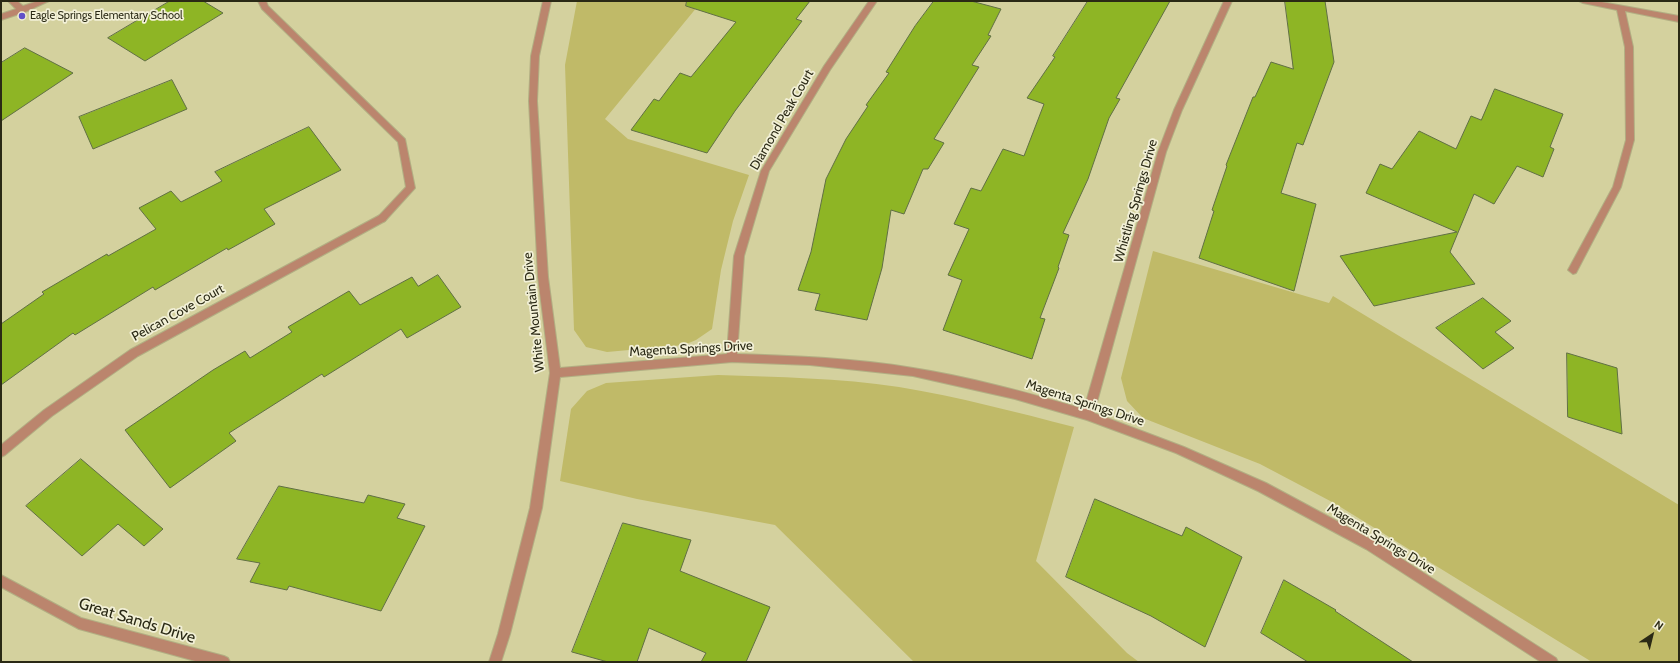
<!DOCTYPE html>
<html>
<head>
<meta charset="utf-8">
<style>
	body { margin:0 }
	#map { position:relative; width:1680px; height:663px; overflow:hidden; background:#d4d19e; font-family:Cabin,sans-serif }
	canvas { display:block }
	.frame { position:absolute; inset:0; border:2px solid #2a2915; pointer-events:none }
	.north { position:absolute; left:1632px; top:615px; width:40px; height:40px; -webkit-text-stroke:3px #f2f0d7; paint-order:stroke; rotate:35deg; font-size:11px; font-weight:700; line-height:16px; text-align:center; color:#2a2915 }
	.north::after { content:''; display:block; margin:auto; width:14px; height:18px; background:#2a2915; clip-path:polygon(50% 0,100% 100%,50% 72%,0 100%) }
</style>
</head>
<body>
<div id="map">
<canvas width="1680" height="663"></canvas>
<div class="frame"></div>
<div class="north">N</div>
</div>
<script>
const ctx = document.querySelector('canvas').getContext('2d');
ctx.lineJoin = 'round';
function paint(path, color) {
  ctx.fillStyle = color;
  ctx.fill(path, 'evenodd');
}
function trace(path, color, width, dash) {
  ctx.strokeStyle = color;
  ctx.lineWidth = width;
  ctx.lineCap = dash ? 'butt' : 'round';
  ctx.setLineDash(dash || []);
  ctx.stroke(path);
}
function label(font, color, halo, rows, align = 'center') {
  ctx.font = font + ' Cabin,sans-serif';
  ctx.lineWidth = 3.5;
  ctx.setLineDash([]);
  ctx.textBaseline = 'middle';
  ctx.strokeStyle = halo;
  ctx.fillStyle = color;
  for (const [text, x, y, turn = 0] of rows) {
    ctx.save();
    ctx.translate(x, y);
    ctx.rotate((+turn || 0) * Math.PI / 180);
    ctx.textAlign = isNaN(turn) ? turn : align;
    if (halo) ctx.strokeText(text, 0, 0);
    ctx.fillText(text, 0, 0);
    ctx.restore();
  }
}
const green = new Path2D(`
	M577,1H702L605,119L628,139L749,175L733,221L721,270L712,329L696,340L684,345L607,352L586,347L574,330L565,65Z
	M1153,251L1329,303L1333,296L1679,505V662H1592L1334,503L1260,464L1143,418L1127,401L1121,378Z
	M718,375C778,377 839,378 899,387C959,397 1016,412 1074,427L1036,561L1127,653L1139,662H914L775,525L637,499L560,481L571,409L587,391L606,383Z`);
const building = new Path2D(`
	M170,1H203L223,13L145,61L108,38Z
	M687,1H810L796,19L802,21L735,111L707,153L631,130L654,99L659,101L680,73L691,77L736,22L686,6Z
	M934,1H971L1001,9L988,35L991,36L972,65L979,67L934,139L944,143L928,169H923L904,214L891,210L882,268L867,320L815,310L820,294L798,290L811,252L826,179L846,139L868,106L866,105L889,73L886,72L915,26Z
	M1088,1H1170L1116,98L1120,99L1109,118L1088,179L1063,233L1069,235L1058,267L1059,268L1040,318L1045,319L1032,359L943,330L962,280L948,275L969,229L954,224L971,188L981,191L1003,149L1024,156L1044,104L1027,98L1055,57L1053,56Z
	M1285,1H1325L1334,62L1303,145L1297,143L1281,193L1316,204L1294,291L1199,258L1214,211L1212,210L1227,166L1226,165L1253,97H1255L1271,62L1293,69Z
	M25,48L73,73L1,121V63Z
	M172,80L187,109L93,149L79,117Z
	M1495,89L1563,114L1550,147L1554,149L1543,177L1517,166L1494,204L1474,194L1450,252L1475,284L1374,306L1340,256L1457,232L1366,193L1380,164L1392,169L1419,131L1456,149L1471,116L1481,120Z
	M309,127L341,170L264,209L275,224L228,250L227,248L155,290L153,287L75,335L73,333L1,385V324L44,294L42,292L107,254L108,256L156,229L139,208L171,191L181,202L222,181L215,172Z
	M438,275L461,307L407,338L401,329L324,377L322,374L229,433L236,441L170,488L125,430L213,370L245,351L250,358L292,332L288,327L349,291L360,305L412,277L418,286Z
	M1483,298L1511,321L1495,332L1514,348L1483,369L1436,328Z
	M1567,353L1617,368L1622,434L1568,417Z
	M81,459L163,529L144,546L118,524L82,556L26,506Z
	M279,486L364,503L368,495L405,504L397,518L425,526L381,611L289,586L287,590L250,582L260,563L237,559Z
	M1095,499L1182,536L1186,527L1242,557L1205,647L1151,616L1066,577Z
	M623,523L691,540L680,571L770,607L746,662H701L706,653L649,628L637,662H608L572,652Z
	M1284,580L1336,610L1335,611L1413,662H1308L1261,633Z`);
const service = new Path2D(`
	M8,1H17L23,6L38,1H49L25,12L1,20V14L16,9Z
	M258,1H266L268,6L405,139L415,188L385,221L382,222L377,218L406,187L398,142L262,9Z`);
const minor = new Path2D(`
	M543,1H551L539,56L537,101L548,277L560,368L727,354L734,256L761,171L824,66L869,1H877L830,70L769,171L744,256L737,354C796,356 855,358 913,368C971,377 1028,393 1084,409L1158,152L1174,110L1224,1H1232L1182,110L1166,152L1094,413L1184,447L1266,483L1374,541L1556,658L1558,662H1541L1366,549L1258,491L1176,453L1087,420L1015,399L913,376L810,365L732,362L560,377L542,508L510,634L501,662H489L498,634L530,508L550,373L538,277L529,101L531,56Z
	M1579,1H1596L1679,16V22L1625,11L1633,47L1634,140L1621,187L1576,273L1573,274L1568,270L1613,187L1626,140L1625,47L1617,10L1583,3Z
	M382,214L387,218L385,221L138,356L52,416L5,455L1,457V445L44,410L130,350Z
	M1,575L81,618L224,656L228,658L230,662H199L79,629L1,587Z`);
const markers = [
	[22,16,4,"#6050c8"]
];
const farPoinames = [
	["Eagle Springs Elementary School",30,16]
];
const streetNames = [
	["Diamond Peak Court",782,120,-60],
	["Whistling Springs Drive",1136,201,-74],
	["White Mountain Drive",534,312,-96],
	["Pelican Cove Court",178,313,-29],
	["Magenta Springs Drive",691,349,-3],
	["Magenta Springs Drive",1085,403,18],
	["Magenta Springs Drive",1381,539,31]
];
const nearStreetnames = [
	["Great Sands Drive",137,621,17]
];
paint(green, '#c0ba68');
paint(building, '#8eb525');
trace(building, '#606f44', 1);
trace(service, '#b2af83', 2);
trace(minor, '#b2af83', 2);
paint(service, '#bb856d');
paint(minor, '#bb856d');
for (const [x, y, r, color] of markers) {
  const dot = new Path2D();
  dot.arc(x, y, r, 0, 2 * Math.PI);
  ctx.fillStyle = color;
  ctx.fill(dot);
  trace(dot, '#f2f0d7', 1.5);
}
label('11px', '#2a2915', '#f2f0d7', farPoinames, 'left');
label('13px', '#2a2915', '#f2f0d7', streetNames);
label('16px', '#2a2915', '#f2f0d7', nearStreetnames);
</script>
</body>
</html>
